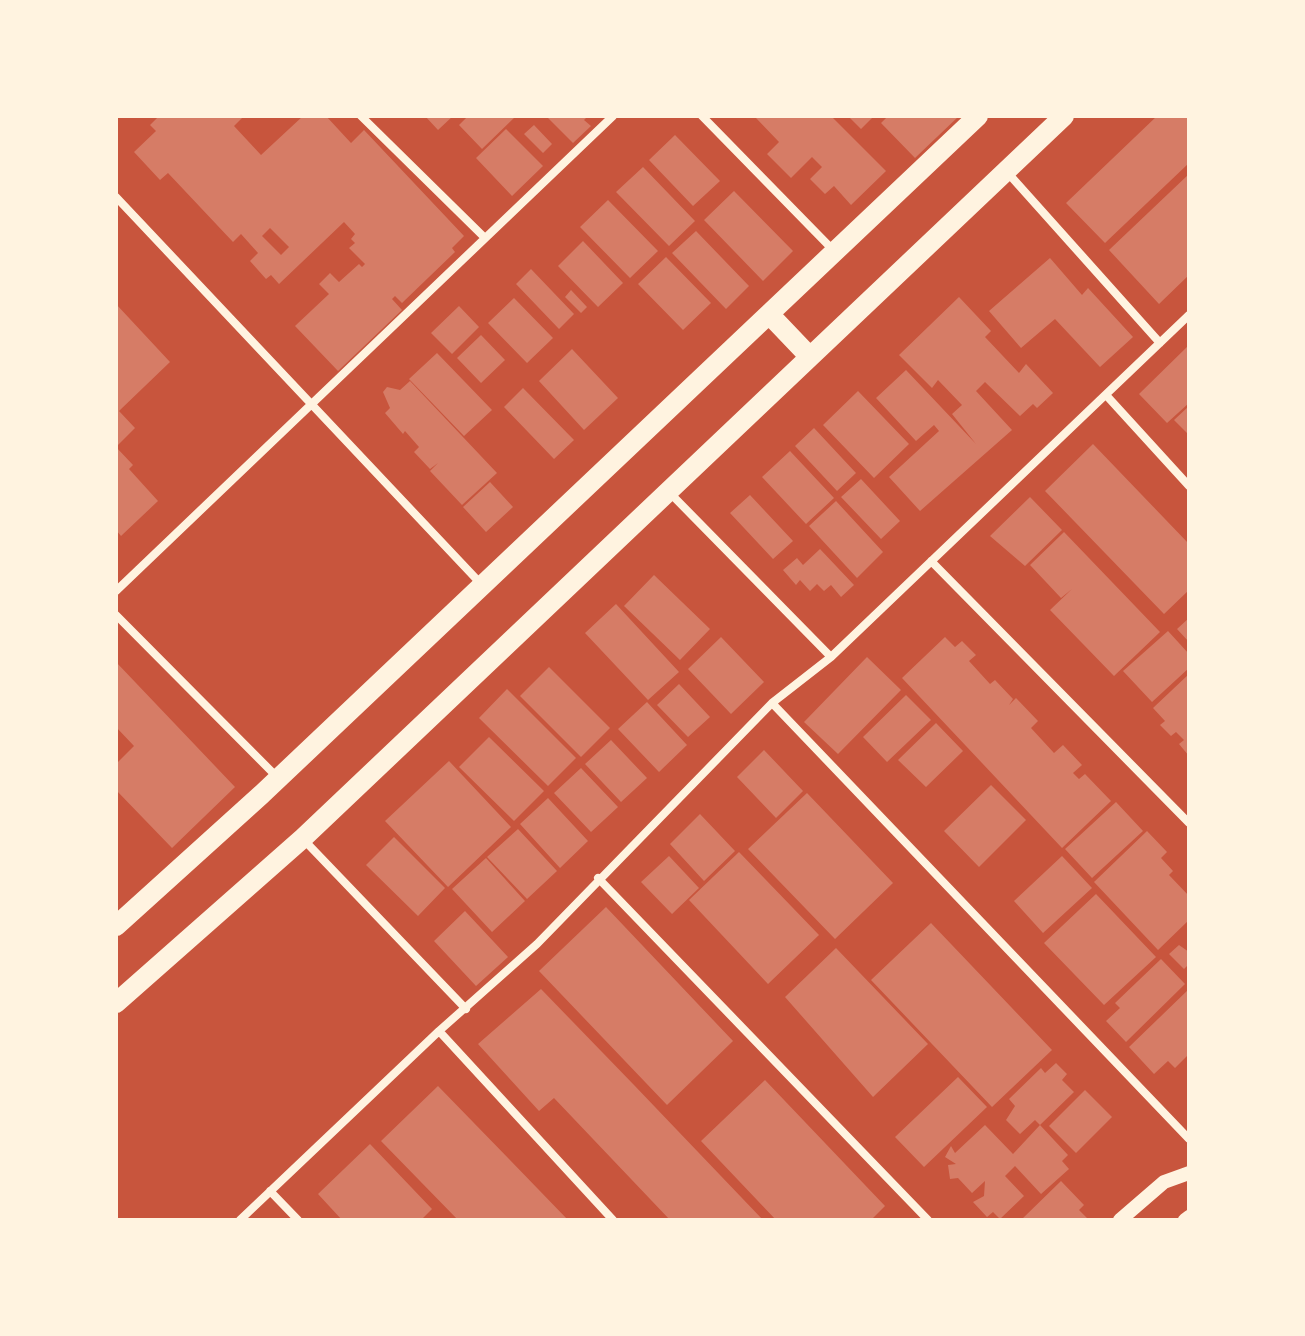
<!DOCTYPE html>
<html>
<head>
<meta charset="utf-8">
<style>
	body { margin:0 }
	#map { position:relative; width:1305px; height:1336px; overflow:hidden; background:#c8553d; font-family:"Work Sans",sans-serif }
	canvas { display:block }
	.frame { position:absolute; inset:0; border:118px solid #fff3e0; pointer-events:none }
</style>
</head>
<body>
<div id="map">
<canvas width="1305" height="1336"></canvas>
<div class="frame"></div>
</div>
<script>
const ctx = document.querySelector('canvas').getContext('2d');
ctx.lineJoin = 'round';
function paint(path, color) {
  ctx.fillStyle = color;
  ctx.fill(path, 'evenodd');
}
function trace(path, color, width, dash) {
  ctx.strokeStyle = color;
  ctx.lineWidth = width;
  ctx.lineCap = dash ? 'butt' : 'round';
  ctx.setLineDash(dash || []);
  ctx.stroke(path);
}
const building = new Path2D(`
	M159,116H244L234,126L261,155L303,116H326L351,143L364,130L464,236L452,248L455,252L402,303L395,296L392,299L402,310L338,371L295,326L329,294L319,284L330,273L339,282L359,264L362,267L365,264L349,248L355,243L351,239L355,234L344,222L279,284L271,275L266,279L250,261L258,253L241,234L233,242L168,173L160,180L134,152L156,131L150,125ZM270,228L289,247L281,255L262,236Z
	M425,116H453L438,130Z
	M468,116H516L482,149L459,125Z
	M546,116H588L584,120L591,126L573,143Z
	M758,116H831L886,171L851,205L834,186L825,194L810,179L822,167L812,157L791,178L767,154L779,142L756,118Z
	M848,116H874L861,129Z
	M888,116H959L915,158L881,123Z
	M1157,116H1189V163L1105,243L1066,203Z
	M534,125L552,144L543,153L524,134Z
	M506,129L543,166L512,196L476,158Z
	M675,135L720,181L693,206L649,160Z
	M643,167L695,221L669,246L616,192Z
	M1189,174V275L1159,304L1109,250Z
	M734,191L793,251L763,281L704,220Z
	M608,200L658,251L630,278L580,227Z
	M696,231L749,286L726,309L672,253Z
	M583,241L623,283L598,307L558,266Z
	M666,257L711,303L683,330L638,284Z
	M1050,258L1082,295L1088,288L1133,337L1100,367L1055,319L1021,348L989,311Z
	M531,269L574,314L559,329L516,284Z
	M571,290L587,307L581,313L565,297Z
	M959,297L991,331L985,337L1019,373L1026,364L1053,393L1037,408L1033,404L1020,416L985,382L976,391L1012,430L920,511L889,477L939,431L934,425L916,441L876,398L906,370L976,444L952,414L962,405L938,380L932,388L899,355Z
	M514,298L553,338L527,363L488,323Z
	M116,304L170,362L119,411L135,428L116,447L133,465L129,469L158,501L121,536L116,530Z
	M459,306L479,327L452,354L431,333Z
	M481,335L505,360L481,383L457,358Z
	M1189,345V403L1167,423L1139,394Z
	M572,349L618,398L584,430L539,381Z
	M437,353L492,410L464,436L409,379Z
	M410,381L497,473L462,505L430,471L438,463L430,469L414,452L419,447L405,431L403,434L385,413L390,408L383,392L387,387L400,390Z
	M523,388L574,440L554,459L504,407Z
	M858,391L909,444L874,478L823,425Z
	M1189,406V435L1174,420Z
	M814,428L856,473L837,491L795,446Z
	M1093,444L1189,544V590L1164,614L1045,491Z
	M790,451L834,498L806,524L762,477Z
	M861,479L900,521L881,539L841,497Z
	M490,482L513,507L486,532L463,507Z
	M750,495L793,541L773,559L730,513Z
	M1030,497L1062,530L1025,566L990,536Z
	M836,501L883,552L857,578L809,526Z
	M1064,532L1160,632L1114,676L1050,610L1072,589L1061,598L1030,565Z
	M820,549L854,585L841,597L831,585L824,591L817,584L810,591L800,580L796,585L783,570L797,558L803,565Z
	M654,575L710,629L680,660L624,606Z
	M616,604L679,672L648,700L585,633Z
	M1189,618V642L1177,629Z
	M1168,631L1189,654V668L1152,702L1123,671Z
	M721,637L764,682L731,714L688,669Z
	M945,637L955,647L962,641L976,655L969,661L990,684L995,680L1013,699L1009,705L1016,698L1038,721L1031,728L1054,753L1063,745L1082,765L1073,773L1079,779L1085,774L1111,801L1062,848L902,678Z
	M867,657L901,690L838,754L804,722Z
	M116,662L235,787L172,848L116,790V764L134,746L116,727Z
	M549,667L610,728L581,757L520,696Z
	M1189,674V756L1179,744L1184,740L1176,732L1171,736L1160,725L1165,721L1153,708Z
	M679,684L710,717L688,737L657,705Z
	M507,689L576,758L548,786L479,718Z
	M906,695L931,720L887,762L863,737Z
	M647,702L687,745L659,772L618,729Z
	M936,723L963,751L926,787L898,760Z
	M489,737L544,791L514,821L459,767Z
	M611,740L647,778L621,802L585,764Z
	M764,750L803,791L776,818L737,777Z
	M449,761L511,827L448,887L385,821Z
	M581,768L618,807L591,832L554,793Z
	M991,785L1026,820L979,867L944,831Z
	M807,793L893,883L835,939L748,849Z
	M548,798L588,841L560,868L520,824Z
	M1116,802L1143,831L1092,878L1065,849Z
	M700,814L735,851L704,881L670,844Z
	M518,829L557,871L527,899L487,857Z
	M1147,831L1167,852L1161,858L1173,871L1169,875L1189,896V920L1158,950L1094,882Z
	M394,837L445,888L418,916L366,865Z
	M739,852L819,935L768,984L689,900Z
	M669,856L699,888L672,914L641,882Z
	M1062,856L1092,888L1043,933L1014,901Z
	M486,858L525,901L492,932L452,889Z
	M1096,894L1156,957L1104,1005L1044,943Z
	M606,907L733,1041L667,1105L539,971Z
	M465,911L508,957L476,986L434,941Z
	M931,923L1052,1050L992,1107L871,980Z
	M1179,945L1189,952V964L1184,969L1169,954Z
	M836,948L928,1044L873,1097L785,997Z
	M1161,959L1185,984L1126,1042L1106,1021L1120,1008L1115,1003Z
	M541,989L634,1085L763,1220H670L554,1098L539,1111L478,1044Z
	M1189,989V1054L1175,1068L1168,1061L1154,1074L1129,1047Z
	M1056,1063L1067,1074L1062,1080L1074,1092L1040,1125L1068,1155L1062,1161L1069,1169L1041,1194L1015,1166L1005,1176L1024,1196L1000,1219L993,1212L987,1217L973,1202L984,1196L985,1181L972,1193L958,1178L950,1179L948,1165L956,1164L945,1157L951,1146L955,1153L985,1125L1013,1154L1040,1125L1035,1120L1020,1134L1006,1120L1015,1106L1009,1099L1041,1068L1045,1073Z
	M958,1077L987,1107L924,1167L895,1137Z
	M765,1080L885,1206L871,1220H776L701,1141Z
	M438,1086L509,1159L568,1220H458L381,1141Z
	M1085,1090L1112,1117L1076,1153L1049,1126Z
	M370,1144L432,1209L421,1220H342L318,1194Z
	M1061,1181L1084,1205L1079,1210L1088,1219L1021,1220Z`);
const minor = new Path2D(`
	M361,116L485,238
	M702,116L835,252
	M1007,172L1160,343
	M116,197L482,585
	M1106,395L1189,486
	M669,492L831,657
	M931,561L1189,823
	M116,591L613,116
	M116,615L278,778
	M772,703L1189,1139
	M303,839L466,1009
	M598,878L928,1220
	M439,1031L613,1220
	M270,1191L298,1220
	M240,1220L439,1031L537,944L772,703L831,657L1189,315`);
const tertiary = new Path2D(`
	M1120,1220L1164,1182L1189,1173
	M1185,1220L1189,1217`);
const primary = new Path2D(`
	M769,314L810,357
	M116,926L262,794L978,116
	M116,1003L303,838L1064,116`);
paint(building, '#d67c66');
trace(minor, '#fff3e0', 8);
trace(tertiary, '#fff3e0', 14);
trace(primary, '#fff3e0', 20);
</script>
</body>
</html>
